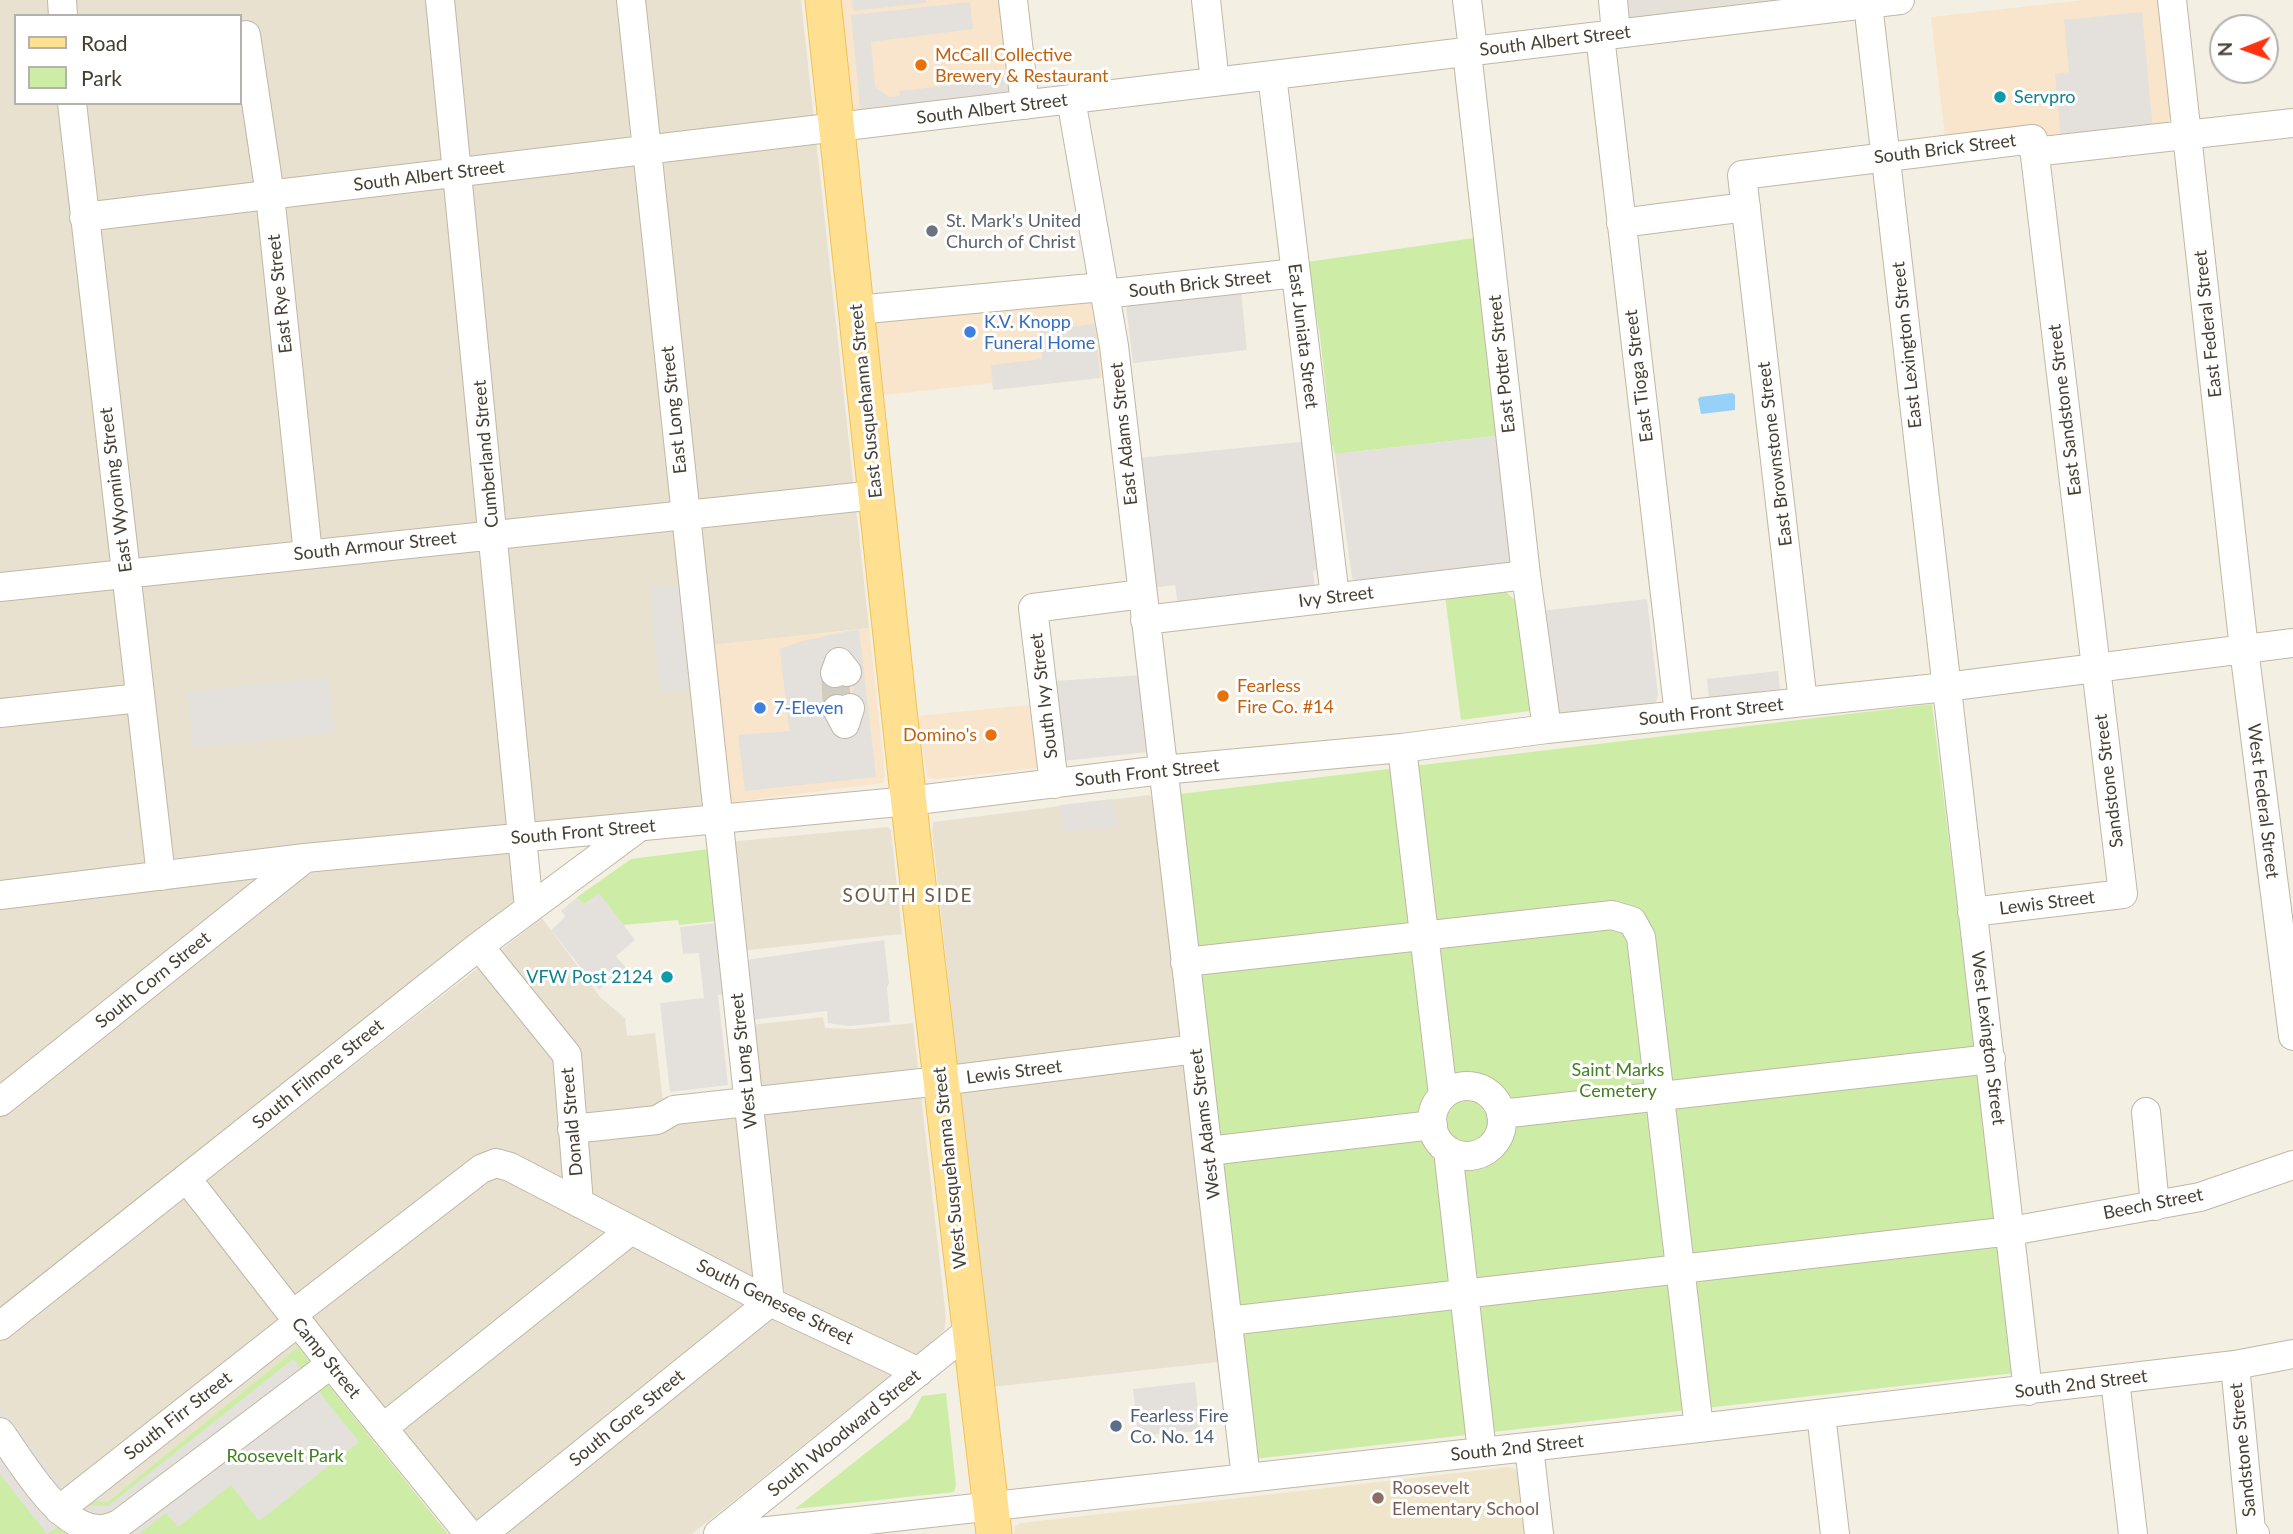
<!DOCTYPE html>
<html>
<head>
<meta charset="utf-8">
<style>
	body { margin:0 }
	#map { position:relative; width:2293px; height:1534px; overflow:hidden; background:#f4efe3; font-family:Lato,sans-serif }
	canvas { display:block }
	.legend { position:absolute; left:14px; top:14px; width:228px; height:91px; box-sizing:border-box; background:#fff; border:2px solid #b5b2ad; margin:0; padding:9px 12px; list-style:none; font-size:21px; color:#463f33 }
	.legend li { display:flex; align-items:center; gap:14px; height:35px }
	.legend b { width:35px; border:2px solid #b5b2ad }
	.north { position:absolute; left:2209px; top:14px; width:70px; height:70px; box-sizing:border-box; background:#fff; border:2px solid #b5b2ad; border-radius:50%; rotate:269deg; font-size:19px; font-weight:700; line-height:28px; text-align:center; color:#463f33 }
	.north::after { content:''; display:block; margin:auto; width:24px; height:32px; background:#ff330f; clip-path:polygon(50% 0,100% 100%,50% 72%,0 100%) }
</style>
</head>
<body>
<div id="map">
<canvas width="2293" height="1534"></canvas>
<ul class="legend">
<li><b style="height:9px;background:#ffe091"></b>Road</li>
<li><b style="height:19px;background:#cdeda6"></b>Park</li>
</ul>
<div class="north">N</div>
</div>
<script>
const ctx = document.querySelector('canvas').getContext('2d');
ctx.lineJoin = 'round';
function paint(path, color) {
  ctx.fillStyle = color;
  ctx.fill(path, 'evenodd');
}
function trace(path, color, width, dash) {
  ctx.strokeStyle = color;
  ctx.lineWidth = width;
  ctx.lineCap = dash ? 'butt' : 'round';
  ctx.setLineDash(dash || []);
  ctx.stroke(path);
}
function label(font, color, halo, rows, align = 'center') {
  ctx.font = font + ' Lato,sans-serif';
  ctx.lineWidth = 6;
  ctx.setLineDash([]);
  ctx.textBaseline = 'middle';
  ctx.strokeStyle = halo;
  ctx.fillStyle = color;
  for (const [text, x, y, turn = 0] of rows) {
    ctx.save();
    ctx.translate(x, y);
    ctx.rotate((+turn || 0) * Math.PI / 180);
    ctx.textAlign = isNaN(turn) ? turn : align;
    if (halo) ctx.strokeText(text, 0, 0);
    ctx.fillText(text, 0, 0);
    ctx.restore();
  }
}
const residential = new Path2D(`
	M0,0H801L869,628L705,646L722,804L509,827L514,901L512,913L0,1312ZM16,16H240V103H16Z
	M1149,795L1155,800L1218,1362L992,1387L932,830L933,822Z
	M888,827L891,830L902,934L739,951L727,842Z
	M542,918L601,998L625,1018L627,1036L655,1033L663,1102L759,1093L750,1025L823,1017L825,1028L854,1029L913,1023L946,1318L944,1330L930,1344L692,1534H480L318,1331L107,1502L81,1499L63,1488L0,1407V1341Z`);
const commercial = new Path2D(`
	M840,0H1005L1016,96L853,115Z
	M2084,0H2157L2170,117L2166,128L2049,141L2048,134L1946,145L1931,17Z
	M1092,285L1109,377L993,390L992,383L884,395L872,305Z
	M869,628L885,775L883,783L727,803L704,646Z
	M1037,704L1045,767L936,779L927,777L918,716Z`);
const industrial = new Path2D(`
	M1623,0H1845L1627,24Z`);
const education = new Path2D(`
	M1509,1467L1515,1469L1518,1474L1525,1534H1014L1015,1526L1021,1523Z`);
const green = new Path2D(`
	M1481,237L1505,435L1335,454L1332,444L1320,336L1307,262Z
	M1499,590L1507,593L1517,602L1537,710L1461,720L1445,596Z
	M1932,704L2015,1373L1254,1459L1180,794Z
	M709,849L718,921L679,925L678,920L623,925L599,894L584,904L576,898L631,859Z
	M298,1347L448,1534H0V1407L63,1488L81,1499L107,1502Z
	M946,1393L956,1485L954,1492L795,1509L910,1418L922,1396Z`);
const parking = new Path2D(`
	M852,0H926V3L853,11Z
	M970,2L973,29L871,42L875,87L888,97L900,96L899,91L963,84L1009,73L1012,96L861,117L851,15Z
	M2142,12L2153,129L2061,140L2055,74L2069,72L2064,20Z
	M1241,291L1247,350L1133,363L1126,304Z
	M1095,324L1100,378L993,390L991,365L1042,359L1040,330Z
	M1505,435L1519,563L1357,582L1352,578L1335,454Z
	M1310,441L1322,569L1313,571L1315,589L1178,605L1175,585L1151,588L1138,458Z
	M684,585L696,689L660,692L653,629L652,587Z
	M1647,599L1658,695L1656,703L1556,714L1540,611Z
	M859,629L876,777L745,791L738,735L789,731L780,649L802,641ZM851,672L854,707L833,709L829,673Z
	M1778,671L1780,689L1709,698L1707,679Z
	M1143,675L1148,752L1062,761L1054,681Z
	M329,677L334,733L193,748L188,692Z
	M1113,799L1117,827L1063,832L1060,805Z
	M599,893L635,940L616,956L626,968L599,990L551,930L563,919L565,916L561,911L576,898L584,904Z
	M717,923L725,994L718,995L728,1085L670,1092L660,1003L704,998L699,953L683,954L680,927Z
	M884,940L889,983L887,987L890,1022L849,1026L828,1023L827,1011L751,1020L746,960Z
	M293,1359L359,1442L259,1521L231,1485L178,1527L166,1513L139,1534H65L59,1526L47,1534L0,1474V1407L77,1505L108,1506Z
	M1195,1382L1200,1431L1138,1436L1133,1389Z`);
const water = new Path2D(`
	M1732,393L1735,395V410L1701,414L1698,399L1700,397Z`);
const minorTunnel = new Path2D(`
	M835,673L837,709`);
const minor = new Path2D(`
	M62,0L63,16
	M440,0L529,908
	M631,0L770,1302
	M1013,0L1025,105
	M1206,0L1215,82
	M1467,0L1472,41L1467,52L1526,575L1547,729
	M1613,0L1616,34
	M2172,0L2244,649L2293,1036
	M1868,4L2028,1391
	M246,35L270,195L308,554
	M1600,36L1679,715
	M1272,75L1335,597
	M1071,99L1114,346L1246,1478
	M72,103L161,876
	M2034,152L2293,123
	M84,217L1900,0
	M1621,223L1746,207
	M1104,294L1296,273
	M856,310L1102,287
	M0,587L876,495
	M1145,620L1526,575
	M835,673L839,662L847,672
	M1803,702L1742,175L2033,139L2123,894L1972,912
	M837,709L845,724L850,708
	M0,713L140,698
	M1402,748L1443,1095
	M1054,784L1033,608L1142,594
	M0,895L305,858L909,801L1162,770L1402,748L1547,729L1946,687L2293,643
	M479,946L567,1055L579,1203
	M1185,962L1612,915L1632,921L1641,937L1699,1428
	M1432 1121a35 35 0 1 1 70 0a35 35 0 1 1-70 0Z
	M0,1102L304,859
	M2146,1112L2155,1206
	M1501,1114L1991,1059
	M572,1129L657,1120L674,1110L940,1081L1196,1049
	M1448,1150L1482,1452
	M1208,1151L1433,1125
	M187,1179L331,1364L469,1534
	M292,1315L481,1169L496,1163L510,1167L770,1302L919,1372
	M1228,1321L2011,1231L2200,1197L2293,1165
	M0,1326L479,946L638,828
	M2235,1365L2251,1530L2255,1534
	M2115,1380L2133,1534
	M1821,1414L1835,1534
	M383,1428L631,1230
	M0,1432C22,1462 58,1527 98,1529C105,1530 113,1526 119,1524L331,1364
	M1529,1447L1539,1534
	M59,1510L298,1322
	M483,1534L770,1302
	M718,1534L969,1331
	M741,1534L1699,1428L2235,1365L2293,1354`);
const major = new Path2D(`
	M823,0L912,832L994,1534`);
const markers = [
	[921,65,7,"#e8710a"],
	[2000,97,7,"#0f9aa8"],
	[932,231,7,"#6b7280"],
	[970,332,7,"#3f7fe0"],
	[1223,696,7,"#e8710a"],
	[760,708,7,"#3f7fe0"],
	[991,735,7,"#e8710a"],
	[667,977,7,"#0f9aa8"],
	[1116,1426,7,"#5c6f8a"],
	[1378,1498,7,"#8d6e63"]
];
const streetNames = [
	["South Albert Street",1555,41,-7],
	["South Albert Street",992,109,-7],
	["South Brick Street",1945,149,-7],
	["South Albert Street",429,176,-7],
	["South Brick Street",1200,284,-6],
	["East Rye Street",280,294,-96],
	["East Federal Street",2208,324,-96],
	["East Juniata Street",1303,336,83],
	["East Lexington Street",1907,345,-96],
	["East Potter Street",1502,364,-96],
	["East Tioga Street",1639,376,-97],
	["East Susquehanna Street",866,401,-96],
	["East Long Street",674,410,-96],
	["East Sandstone Street",2065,410,-97],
	["East Adams Street",1124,434,-96],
	["Cumberland Street",486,454,-95],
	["East Brownstone Street",1775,454,-97],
	["East Wyoming Street",116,490,-97],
	["South Armour Street",375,546,-6],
	["Ivy Street",1336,597,-7],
	["South Ivy Street",1044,696,-97],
	["South Front Street",1711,712,-6],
	["South Front Street",1147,773,-6],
	["Sandstone Street",2109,781,-97],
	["West Federal Street",2263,801,83],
	["South Front Street",583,832,-5],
	["Lewis Street",2047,903,-7],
	["South Corn Street",153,980,-39],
	["West Lexington Street",1988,1038,83],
	["West Long Street",744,1061,-96],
	["Lewis Street",1014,1072,-7],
	["South Filmore Street",318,1074,-39],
	["Donald Street",572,1122,-95],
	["West Adams Street",1205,1124,-97],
	["West Susquehanna Street",950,1168,-96],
	["Beech Street",2153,1204,-11],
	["South Genesee Street",775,1302,26],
	["Camp Street",326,1358,51],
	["South 2nd Street",2081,1384,-7],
	["South Firr Street",178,1416,-38],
	["South Gore Street",627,1418,-39],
	["South Woodward Street",844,1433,-39],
	["South 2nd Street",1517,1448,-6],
	["Sandstone Street",2243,1450,-96]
];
const foodNames = [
	["McCall Collective",935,55],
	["Brewery & Restaurant",935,76],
	["Fearless",1237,686],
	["Fire Co. #14",1237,707],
	["Domino's",977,735,"right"]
];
const cultureNames = [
	["Servpro",2014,97],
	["VFW Post 2124",653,977,"right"]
];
const worshipNames = [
	["St. Mark's United",946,221],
	["Church of Christ",946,242]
];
const shopNames = [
	["K.V. Knopp",984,322],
	["Funeral Home",984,343],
	["7-Eleven",774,708]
];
const parkNames = [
	["Saint Marks",1618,1070],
	["Cemetery",1618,1091],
	["Roosevelt Park",285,1456]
];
const serviceNames = [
	["Fearless Fire",1130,1416],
	["Co. No. 14",1130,1437]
];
const educationNames = [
	["Roosevelt",1392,1488],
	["Elementary School",1392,1509]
];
const neighbourhoodNames = [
	["SOUTH SIDE",908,896]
];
paint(residential, '#e8e1d0');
paint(commercial, '#f9e5cb');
paint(industrial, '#e5e0d8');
paint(education, '#efe5cb');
paint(green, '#cdeda6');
paint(parking, '#e4e1dc');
paint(water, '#97d1f9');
trace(minorTunnel, '#d1ccc0', 28, [28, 14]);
trace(minor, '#c0b7a5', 30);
trace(major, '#f1c253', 37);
trace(minor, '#fff', 28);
trace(major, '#ffe091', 35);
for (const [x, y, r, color] of markers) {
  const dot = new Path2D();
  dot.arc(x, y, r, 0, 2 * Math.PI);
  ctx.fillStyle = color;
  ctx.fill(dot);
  trace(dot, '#fff', 2.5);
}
label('18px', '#463f33', '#fff', streetNames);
label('18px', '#c56008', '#fff', foodNames, 'left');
label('18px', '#0d838f', '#fff', cultureNames, 'left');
label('18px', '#5b616d', '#fff', worshipNames, 'left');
label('18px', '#366cbe', '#fff', shopNames, 'left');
label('18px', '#437e1f', '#fff', parkNames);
label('18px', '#4e5e75', '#fff', serviceNames, 'left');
label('18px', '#785e54', '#fff', educationNames, 'left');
ctx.letterSpacing = '2px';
label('19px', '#6a5d48', '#fff', neighbourhoodNames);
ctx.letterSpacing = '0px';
</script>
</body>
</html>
